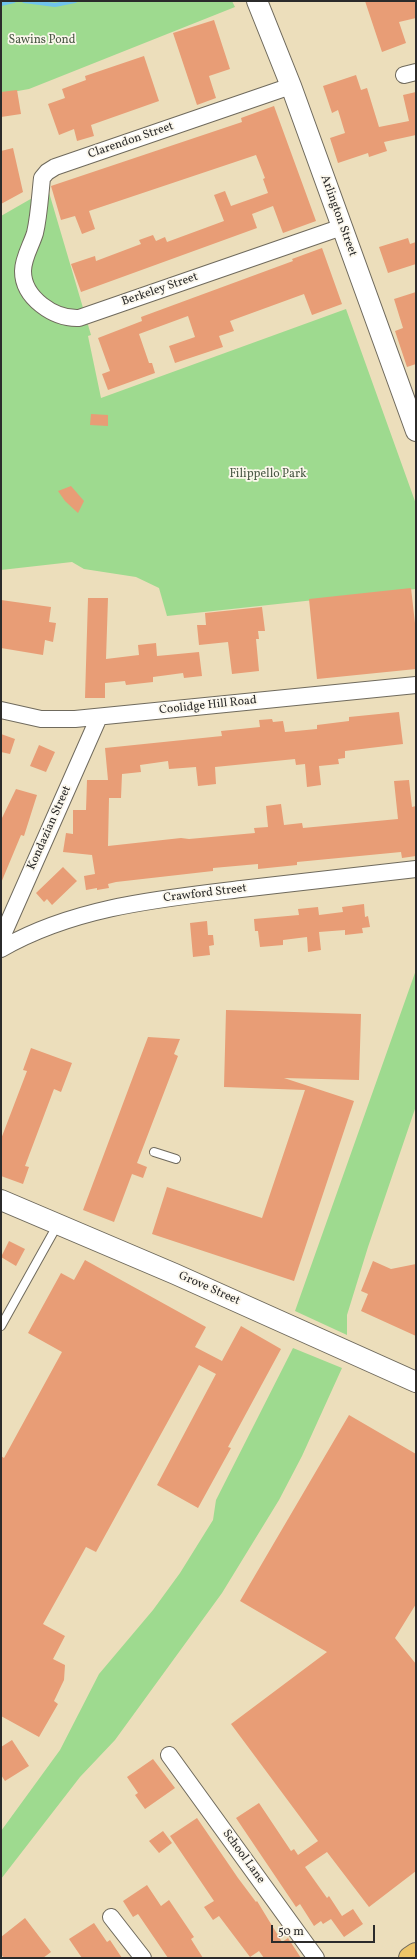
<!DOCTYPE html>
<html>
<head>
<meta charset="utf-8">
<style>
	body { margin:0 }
	#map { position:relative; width:417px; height:1959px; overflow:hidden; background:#ecdebb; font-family:Vollkorn,serif }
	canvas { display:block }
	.frame { position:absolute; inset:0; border:2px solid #2b2b2b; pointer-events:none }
	.scale { position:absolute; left:271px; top:1925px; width:104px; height:18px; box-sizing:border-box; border:2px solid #2b2b2b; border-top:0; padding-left:5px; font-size:12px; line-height:14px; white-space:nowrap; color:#2b2b2b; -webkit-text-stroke:3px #fbf7ec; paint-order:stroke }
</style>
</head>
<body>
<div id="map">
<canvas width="417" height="1959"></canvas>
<div class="frame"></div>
<div class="scale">50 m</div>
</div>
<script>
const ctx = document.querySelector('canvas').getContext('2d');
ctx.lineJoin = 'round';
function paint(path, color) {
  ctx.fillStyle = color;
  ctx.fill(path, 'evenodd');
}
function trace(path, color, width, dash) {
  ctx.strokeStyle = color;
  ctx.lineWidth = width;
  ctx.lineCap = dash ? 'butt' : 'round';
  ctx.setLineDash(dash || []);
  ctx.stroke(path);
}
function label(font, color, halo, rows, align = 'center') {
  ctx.font = font + ' Vollkorn,serif';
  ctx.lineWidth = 3.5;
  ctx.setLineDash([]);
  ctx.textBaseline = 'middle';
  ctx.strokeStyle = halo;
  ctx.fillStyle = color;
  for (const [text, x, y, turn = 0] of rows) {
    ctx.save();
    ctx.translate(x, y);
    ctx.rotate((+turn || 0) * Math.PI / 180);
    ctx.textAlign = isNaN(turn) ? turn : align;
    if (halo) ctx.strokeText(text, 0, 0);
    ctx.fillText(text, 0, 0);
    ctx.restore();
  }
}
const green = new Path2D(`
	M1,1H232L235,7L29,89L1,94Z
	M48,189L91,335L88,336L101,398L346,309L416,504V589L167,616L159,588L136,577L84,569L72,562L1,570V216Z
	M416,970V1106L368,1247L347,1315V1335L295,1311Z
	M293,1348L342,1368L302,1456L279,1500L222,1593L115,1740L80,1777L1,1879V1831L60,1750L99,1674L153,1610L180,1573L213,1520L216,1500Z`);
const stream = new Path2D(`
	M24,1L55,5L75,1
	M1,4L14,1`);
const building = new Path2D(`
	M365,1H416V18L399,22L406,43L382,52Z
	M214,20L230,69L209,76L216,98L197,105L173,33Z
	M144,56L159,101L91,125L94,136L77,141L74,129L59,135L48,104L65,98L62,89L86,80L85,76Z
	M356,75L361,90L367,88L379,127L409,121L403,95L416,92V135L384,142L387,151L369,157L368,153L338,163L330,138L345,133L338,110L332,113L323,86Z
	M17,90L21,114L1,117V92Z
	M274,106L316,221L283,233L273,206L252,214L257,228L81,292L71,264L95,256L96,261L141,244L139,240L153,235L156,241L165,237L167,242L224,221L214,195L225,191L231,206L268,193L263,179L265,178L256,155L89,211L95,229L82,234L75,216L61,220L51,186L242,122L241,118Z
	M13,148L23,192L1,204V151Z
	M408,238L410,244L416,242V264L388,273L379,247Z
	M322,248L342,304L312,315L304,294L230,321L234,331L219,336L223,347L175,363L169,346L195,337L188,316L139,334L149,363H152L155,373L108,390L102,374L110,371L98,338L142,321L141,317L293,261L292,259Z
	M416,292V364L407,367L395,331L403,328L394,299Z
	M91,414L108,415V426L90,425Z
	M71,486L84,501L78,513L65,501L58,491Z
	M411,588L416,632V669L317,679L309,599Z
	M88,598H108L106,659L139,655L138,645L156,643L157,656L199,652L202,676L184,678L183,673L153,677V682L126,685L125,681L105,683V698H85Z
	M1,600L51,607L49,622L56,623L53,642L45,640L43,655L1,648Z
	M262,607L265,631H258L259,639H256L259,671L232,674L228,642L199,645L197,625H206L205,613Z
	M399,712L403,744L345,751V758L338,759L339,764L319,766L321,785L307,787L305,764L296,765L295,759L215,767L216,784L198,786L196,767L169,769L168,761L140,765L141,772L122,774L121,798H109L108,846L181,838L189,839L255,833L254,828L268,827L266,806L281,804L284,825L302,823L303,828L398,819L394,781L409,780L412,807L416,806V856L402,858L401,852L297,862V865L258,869V864L213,868V871L116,882L108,884L109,888L97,890V888L86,890L84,876L95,874L92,855L63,852L66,833L73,834V810H86L87,780H108L105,748L222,736L221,731L260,727L259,720L272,719L273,722L283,721L285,732L317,729V725L349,721V717Z
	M1,734L15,739L10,754L1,752Z
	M39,745L55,752L46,772L30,766Z
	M16,789L37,795L24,836L21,835L1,883V820Z
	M63,867L77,881L52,905L47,899L44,902L36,893Z
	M364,904L365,917L368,916L370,927L362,928L363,933L345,935V930L319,932L321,950L308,952L307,937L283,940V945L260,947L258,931H255L254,919L299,915L298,909L318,907L319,915L343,912L342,907Z
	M207,921L208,935H213L214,945L209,946L210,955L193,957L190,923Z
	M226,1010L361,1014L359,1080L284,1078L354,1101L294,1281L152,1234L167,1187L262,1218L305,1090L224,1087Z
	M148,1037L180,1039L174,1054L178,1056L137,1163L147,1167L143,1178L132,1174L114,1222L83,1210Z
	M31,1048L72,1063L61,1092L54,1089L25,1166L29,1167L23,1184L1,1176V1139L27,1071L23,1070Z
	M9,1241L25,1249L16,1266L1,1257Z
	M85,1260L206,1327L195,1347L222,1361L241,1326L281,1349L228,1447L231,1448L198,1508L157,1485L216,1374L199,1365L96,1552L86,1547L43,1624L65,1636L53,1659L65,1665L64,1680L54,1701L58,1704L39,1737L1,1716V1456L4,1458L62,1352L28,1333L61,1273L74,1280Z
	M373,1261L391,1269L416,1264V1336L361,1311L368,1294L361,1291Z
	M349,1415L416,1454V1604L395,1638L416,1664V1871L369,1907L327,1852L305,1867L327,1898L329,1896L342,1916L353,1909L363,1924L344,1937L331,1919L323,1924L321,1921L314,1926L300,1904L296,1907L236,1818L259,1803L291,1851L294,1849L298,1855L318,1841L231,1724L327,1652L240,1601Z
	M12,1740L29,1766L5,1781L1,1775V1747Z
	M153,1759L175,1788L145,1809L135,1795L138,1793L127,1777Z
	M197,1818L238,1878L256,1902L257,1901L282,1942L288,1938L301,1958H264L259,1951L250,1957L219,1916L213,1920L204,1907L214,1901L170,1836Z
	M163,1831L172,1843L159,1853L149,1841Z
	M147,1885L161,1906L169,1900L194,1937L191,1939L203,1958H168L138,1914L133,1917L123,1901Z
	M25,1918L51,1952L43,1958H4L1,1954V1937Z
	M94,1923L107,1942L110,1940L122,1958H82L69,1939Z`);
const service = new Path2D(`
	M154,1152L176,1159
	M1,1326L58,1224`);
const minor = new Path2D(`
	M404,75L416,72
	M291,86L55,167L47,172L42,178C40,196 39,216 35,233C31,246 23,258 23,271C23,298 54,319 79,318L342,227
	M1,710L41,719H75L416,685
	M1,939L99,717
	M1,949C74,907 158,899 241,889C299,882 358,876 416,869
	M169,1755L316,1958
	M111,1917L143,1958`);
const tertiary = new Path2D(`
	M257,1L291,86L416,431
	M1,1200L175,1274L416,1382`);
const primary = new Path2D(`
	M410,1958L416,1954`);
const parkNames = [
	["Sawins Pond",42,41],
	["Filippello Park",268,475]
];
const streetNames = [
	["Clarendon Street",131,141,-19],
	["Arlington Street",338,216,70],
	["Berkeley Street",160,290,-19],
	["Coolidge Hill Road",208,706,-6],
	["Kondazian Street",50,828,-66],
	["Crawford Street",205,894,-7],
	["Grove Street",209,1289,24],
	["School Lane",243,1857,54]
];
paint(green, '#9eda8f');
trace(stream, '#70c3ec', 4);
paint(building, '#e89d76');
trace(service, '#6f6a5d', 10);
trace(minor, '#6f6a5d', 18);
trace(tertiary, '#6f6a5d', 22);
trace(primary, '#6f6a5d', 24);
trace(service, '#fff', 8);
trace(minor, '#fff', 16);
trace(tertiary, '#fff', 20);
trace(primary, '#edc569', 22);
label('12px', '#485744', '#fbf7ec', parkNames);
label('12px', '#2b2b2b', '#fbf7ec', streetNames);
</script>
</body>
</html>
